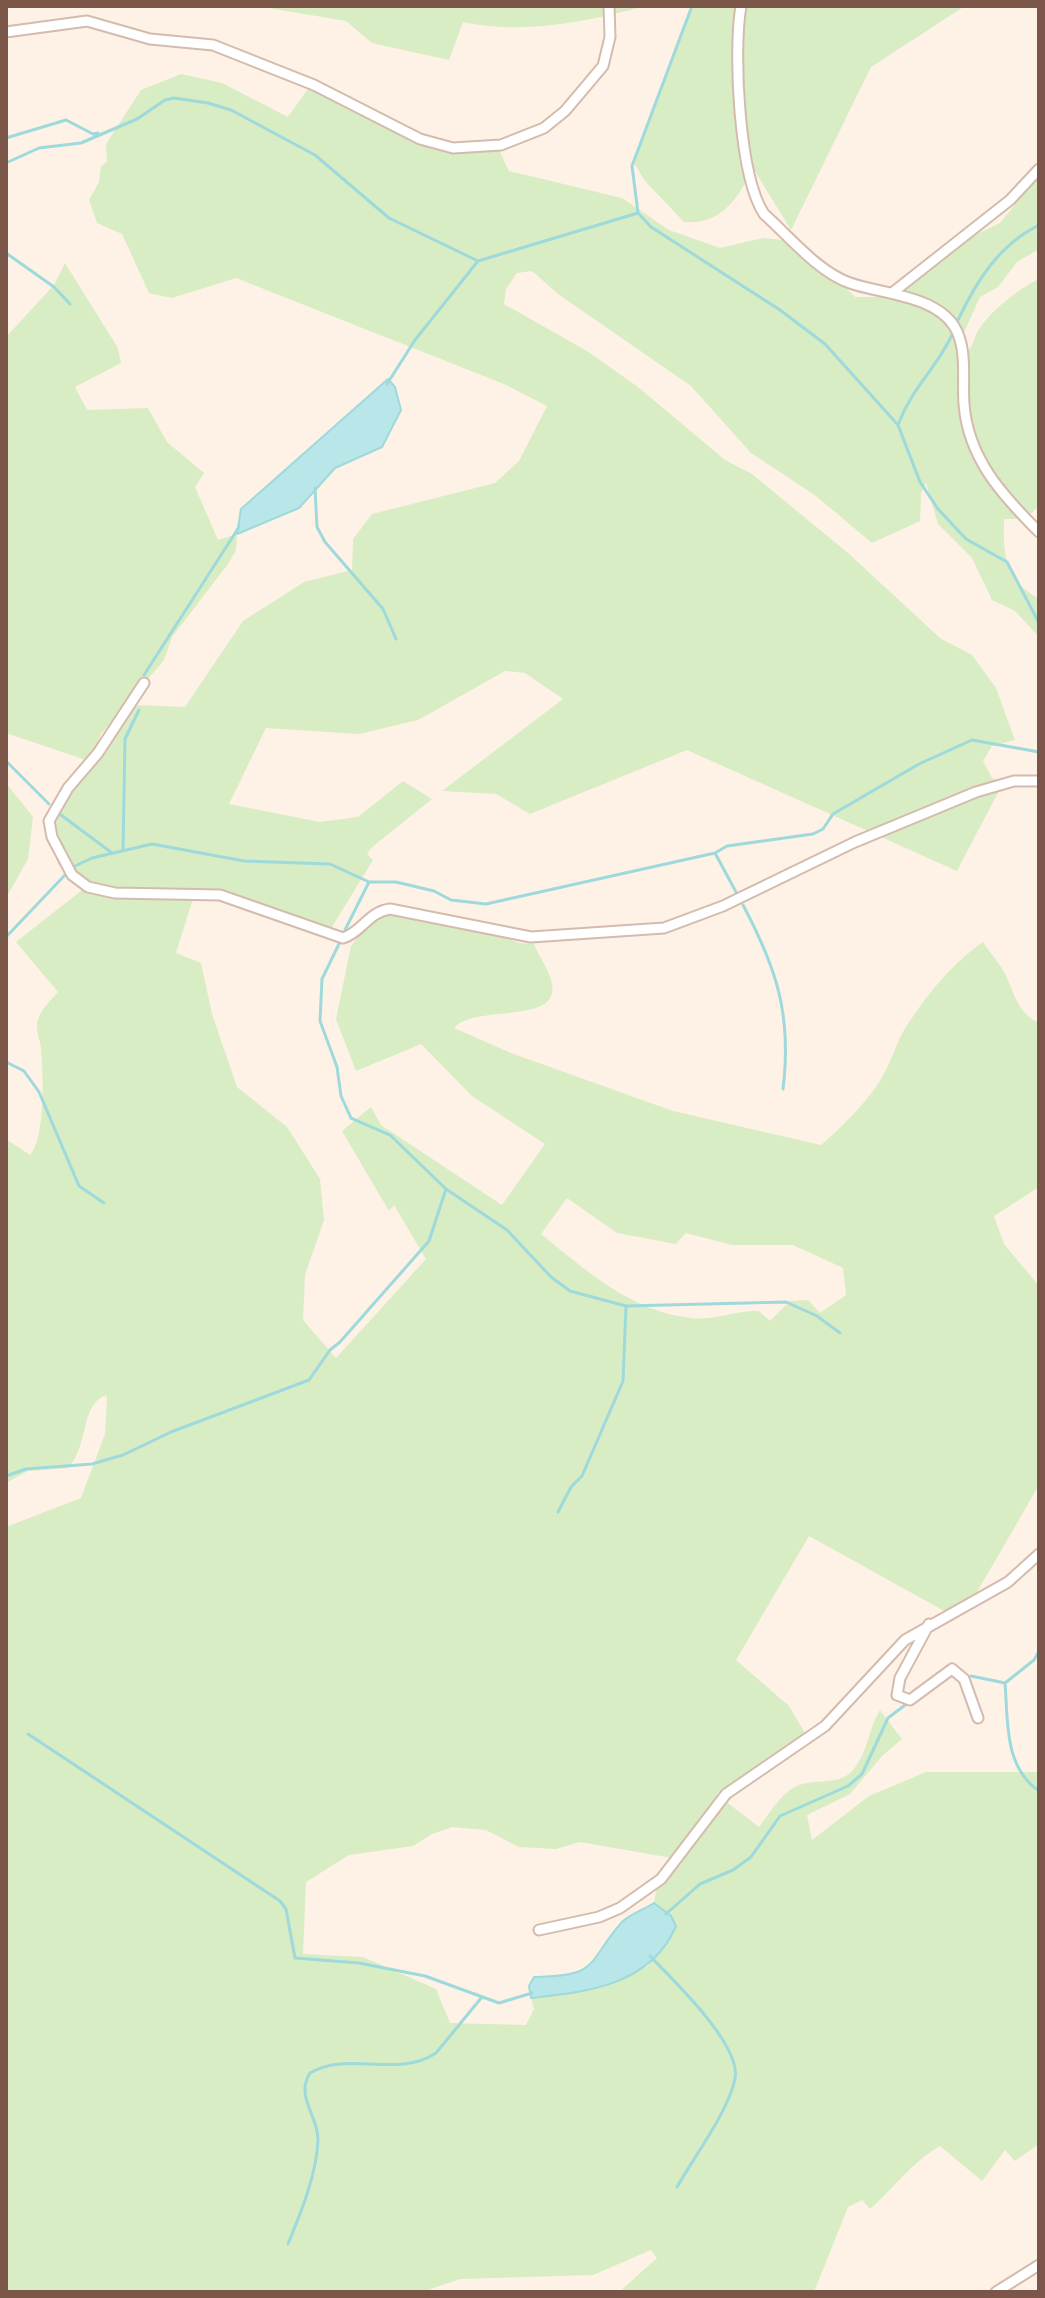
<!DOCTYPE html>
<html>
<head>
<meta charset="utf-8">
<style>
	body { margin:0 }
	#map { position:relative; width:1045px; height:2298px; overflow:hidden; background:#fef2e6; font-family:"Varela Round",sans-serif }
	canvas { display:block }
	.frame { position:absolute; inset:0; border:8px solid #7a5548; pointer-events:none }
</style>
</head>
<body>
<div id="map">
<canvas width="1045" height="2298"></canvas>
<div class="frame"></div>
</div>
<script>
const ctx = document.querySelector('canvas').getContext('2d');
ctx.lineJoin = 'round';
function paint(path, color) {
  ctx.fillStyle = color;
  ctx.fill(path, 'evenodd');
}
function trace(path, color, width, dash) {
  ctx.strokeStyle = color;
  ctx.lineWidth = width;
  ctx.lineCap = dash ? 'butt' : 'round';
  ctx.setLineDash(dash || []);
  ctx.stroke(path);
}
const green = new Path2D(`
	M257,6H645C586,22 523,35 463,22L449,60L372,43L346,21Z
	M693,6H965L871,67L791,230L753,168C738,198 722,225 684,222L645,181L634,163Z
	M181,74L222,83L288,117L312,83C368,114 430,166 497,146L509,171L622,198L669,230L720,248L763,238L783,240L812,253L855,297H893L973,236L1000,223L1039,175V249L1017,262L998,287L980,297L962,337L967,351C975,345 973,338 979,329C992,310 1018,289 1039,279V506L1025,519H1004C1003,555 1005,580 1039,599V637L1015,611L992,600L972,558L938,524L926,483L921,493L920,521L872,543L816,496L751,453L691,386L558,294L532,271L517,273L506,289L504,304L587,351L638,387L725,460L752,474L848,553L940,638L972,655L996,688L1015,740L992,746L983,761L992,778L1003,783L957,871L687,750L530,814L496,794L442,791L563,699L525,673L505,671L418,720L359,734L266,728L229,804L320,822L358,817L403,781L432,799L371,848L367,854L373,860L332,927L285,919L195,892L176,953L201,963L212,1014L237,1087L287,1127L320,1179L324,1220L305,1275L303,1320L336,1358L426,1259L394,1205L389,1211L342,1131L371,1107L381,1125L502,1205L545,1144L472,1096L421,1044L356,1071L336,1019L351,946L374,915L389,905L466,924L519,943L534,944C539,957 550,971 552,984C560,1025 474,1004 454,1028L511,1053L673,1111L821,1145C843,1126 864,1105 880,1081C890,1065 895,1046 904,1030C925,997 951,964 983,942C989,952 997,960 1003,970C1015,992 1015,1011 1039,1023V1187L994,1216L1004,1244L1039,1286V1485L977,1592L946,1612L809,1536L736,1660L789,1706L805,1733L803,1740L716,1794L759,1827C770,1813 781,1793 797,1786C814,1778 837,1786 851,1772C868,1755 868,1729 880,1710L902,1739L882,1756L850,1794L807,1815L812,1840L869,1796L926,1772H1039V2144L1015,2161L1005,2150L982,2181L940,2146C913,2161 894,2188 870,2209L862,2200L848,2207L814,2292H619L657,2258L651,2250L593,2275L460,2279L422,2292H6V1527L81,1498L105,1434L107,1399L106,1395C79,1406 90,1444 68,1468L28,1471L6,1483V1139L30,1155C46,1137 43,1072 41,1048C40,1040 36,1032 37,1023C40,1010 50,1001 58,992L16,942L82,890L58,864L46,828L137,705L185,707L243,621L304,582L352,570L353,539L372,514L495,483L519,461L547,406L504,384L236,278L172,298L149,293L122,234L97,223L89,200L99,182L101,166L107,162L106,144L141,90ZM567,1198L617,1233L676,1244L686,1233L732,1245H793L843,1268L846,1295L820,1313L808,1300L790,1301L770,1321L759,1311C736,1310 713,1321 691,1318C630,1311 587,1271 541,1234ZM452,1827L486,1830L519,1847L556,1849L580,1842L672,1858L660,1869L654,1903L671,1916L673,1933L647,1967L564,1995L531,1998L534,2009L526,2025L450,2023L436,1989L363,1957L303,1954L306,1882L349,1855L413,1846L432,1834Z
	M65,263L118,348L121,363L75,387L87,410L148,408L167,442L204,473L195,487L218,540L237,534L236,550L228,564L172,637L164,660L100,735L98,745L86,760L6,733V337L54,285Z
	M6,783L33,817L28,859L6,898Z`);
const water = new Path2D(`
	M388,379L395,387L401,410L382,447L335,468L299,508L237,534L241,509Z
	M654,1903L671,1916L676,1926C651,1985 588,1992 531,1998L529,1986L534,1977C601,1976 585,1964 622,1922C630,1914 645,1909 654,1903Z`);
const stream = new Path2D(`
	M692,6L632,166L638,213L651,227L780,310L825,344L898,425L920,482L938,509L966,539L1007,562L1039,623
	M6,138L66,120L93,134L98,133
	M6,163L39,148L81,143L137,119L165,100L174,98L208,103L231,110L315,155L389,218L478,261
	M6,253L54,287L70,304
	M958,320C977,280 999,245 1039,225
	M387,384L415,340L478,261L638,213
	M898,425C911,389 936,369 952,335
	M315,488L317,527L325,542L383,609L396,639
	M144,675L239,527
	M6,761L49,804
	M57,812L112,853
	M123,850L125,739L139,710
	M715,853L736,892
	M73,867L92,858L152,844L244,861L330,864L369,882H396L434,891L451,900L486,904L715,853L727,846L813,834L823,829L833,814L919,764L972,740L1039,752
	M743,905C777,969 792,1016 783,1089
	M345,930L369,882
	M6,937L65,875
	M339,944L322,979L320,1021L337,1067L341,1096L351,1118L390,1135L446,1189L507,1230L551,1277L570,1291L626,1306L786,1302L817,1316L840,1333
	M6,1062L24,1071L39,1092L79,1186L104,1203
	M6,1476L26,1469L92,1464L123,1455L171,1432L309,1380L330,1350L340,1342L429,1241L446,1189
	M558,1512L571,1487L582,1476L623,1381L626,1306
	M971,1676L1005,1683
	M1005,1683C1008,1721 1004,1767 1039,1791
	M1005,1683L1034,1660L1039,1651
	M923,1695L953,1674
	M28,1734L280,1901L286,1909L295,1958L359,1963L425,1976L499,2003L532,1993
	M666,1914L700,1884L733,1870L751,1857L780,1816L848,1786L862,1774L888,1718L909,1702
	M650,1956C673,1980 742,2045 735,2079C728,2112 694,2157 677,2187
	M288,2244C301,2212 317,2174 318,2139C318,2116 295,2096 310,2073C348,2050 397,2079 436,2053L482,1997`);
const minor = new Path2D(`
	M741,6C733,52 739,176 764,214C789,236 818,272 850,283C881,294 934,295 954,326C968,348 962,380 964,404C968,458 1002,495 1039,532
	M6,32L87,21L150,39L213,45L314,85L420,139L453,148L501,145L544,128L565,111L603,66L610,37L609,6
	M892,293L1010,200L1039,169
	M144,683L98,753L68,788L49,821L52,837L72,875L88,887L115,893L220,895L343,938C362,932 368,912 390,909L531,937L664,928L723,906L855,842L976,792L1014,781H1039
	M929,1624L900,1678L897,1695L910,1700L952,1669L964,1679L978,1718
	M539,1930L599,1917L620,1908L661,1879L726,1794L825,1726L905,1640L1008,1582L1039,1554
	M996,2292L1039,2265`);
paint(green, '#d8edc3');
paint(water, '#b9e7e9');
trace(water, '#9ed9dc', 2);
trace(stream, '#9ed9dc', 3);
trace(minor, '#d4bbae', 13);
trace(minor, '#fff', 9);
</script>
</body>
</html>
